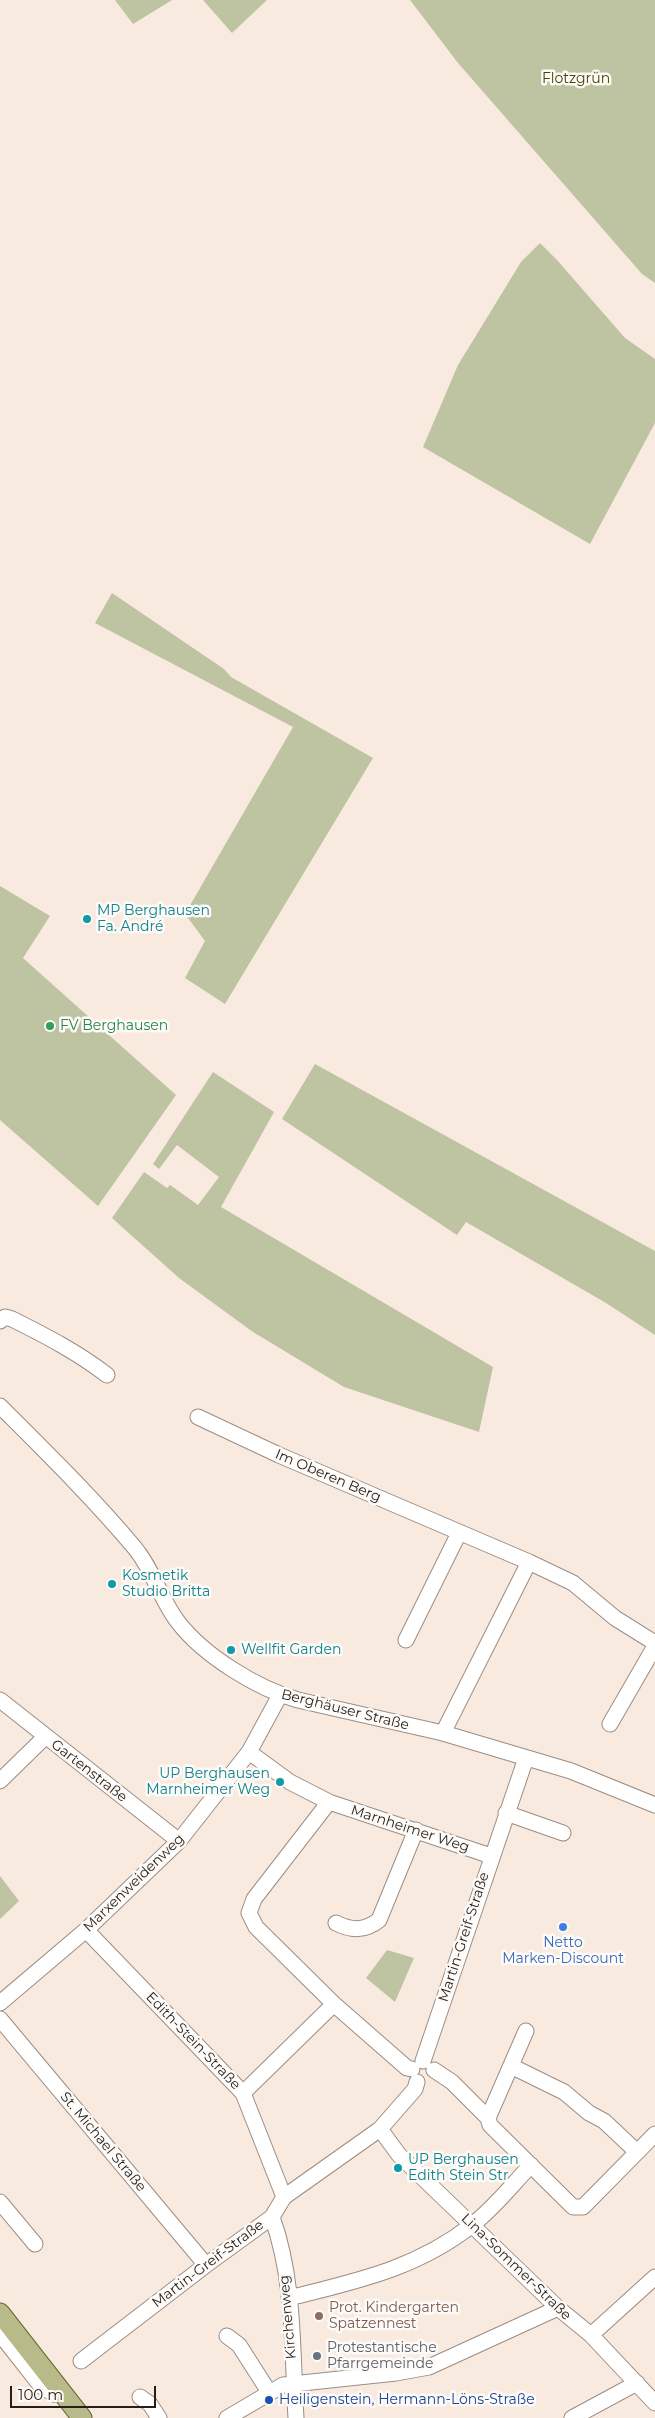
<!DOCTYPE html>
<html>
<head>
<meta charset="utf-8">
<style>
	body { margin:0 }
	#map { position:relative; width:655px; height:2418px; overflow:hidden; background:#f9eadf; font-family:Montserrat,sans-serif }
	canvas { display:block }
	.scale { position:absolute; left:10px; top:2386px; width:146px; height:22px; box-sizing:border-box; border:2px solid #241f1b; border-top:0; padding-left:6px; font-size:15px; line-height:18px; white-space:nowrap; color:#241f1b; -webkit-text-stroke:4px #fdfaf7; paint-order:stroke }
</style>
</head>
<body>
<div id="map">
<canvas width="655" height="2418"></canvas>
<div class="scale">100 m</div>
</div>
<script>
const ctx = document.querySelector('canvas').getContext('2d');
ctx.lineJoin = 'round';
function paint(path, color) {
  ctx.fillStyle = color;
  ctx.fill(path, 'evenodd');
}
function trace(path, color, width, dash) {
  ctx.strokeStyle = color;
  ctx.lineWidth = width;
  ctx.lineCap = dash ? 'butt' : 'round';
  ctx.setLineDash(dash || []);
  ctx.stroke(path);
}
function label(font, color, halo, rows, align = 'center') {
  ctx.font = font + ' Montserrat,sans-serif';
  ctx.lineWidth = 5;
  ctx.setLineDash([]);
  ctx.textBaseline = 'middle';
  ctx.strokeStyle = halo;
  ctx.fillStyle = color;
  for (const [text, x, y, turn = 0] of rows) {
    ctx.save();
    ctx.translate(x, y);
    ctx.rotate((+turn || 0) * Math.PI / 180);
    ctx.textAlign = isNaN(turn) ? turn : align;
    if (halo) ctx.strokeText(text, 0, 0);
    ctx.fillText(text, 0, 0);
    ctx.restore();
  }
}
const green = new Path2D(`
	M115,0H172L133,24Z
	M203,0H267L232,33Z
	M410,0H655V283L642,274L458,63Z
	M540,243L557,260L625,338L655,359V423L590,544L423,447L458,365L521,262Z
	M112,593L224,669L231,677L373,758L225,1004L185,978L205,941L185,914L293,727L95,623Z
	M0,886L50,916L23,958L176,1095L98,1206L0,1120Z
	M315,1064L655,1251V1335L606,1303L466,1222L457,1235L282,1119Z
	M213,1072L274,1112L221,1207L493,1367L479,1432L344,1387L253,1332L179,1278L112,1218L144,1172L167,1188L170,1185L198,1205L219,1177L177,1145L159,1169L153,1164Z
	M0,1876L19,1901L0,1919Z
	M387,1950L414,1958L395,2002L366,1978Z`);
const minor = new Path2D(`
	M0,1321L5,1317L12,1319C46,1336 77,1352 107,1375
	M0,1406C46,1452 92,1497 134,1547C153,1569 160,1599 178,1622C204,1656 258,1689 298,1700L443,1733L571,1771L655,1805
	M198,1417L279,1455L529,1562L443,1733
	M529,1562L573,1583L615,1618L655,1643
	M406,1640L459,1533
	M0,1700L179,1841
	M610,1724L655,1646
	M249,1752L290,1782L329,1802
	M0,1781L45,1737
	M506,1813L563,1833
	M336,1923C352,1931 365,1931 379,1920L416,1830
	M86,1930L243,2093L284,2197
	M0,2003L86,1930L179,1841L249,1752L280,1695
	M0,2019L206,2265
	M423,2061L526,1758
	M511,2066L564,2092L589,2113L604,2121L637,2152
	M412,2069L407,2068L335,2005L256,1927L249,1913L254,1899L329,1802L491,1856
	M434,2070L452,2082L488,2118L490,2125L573,2207H583L655,2134
	M243,2093L334,2004
	M488,2118L526,2031
	M380,2129L399,2155L558,2308L591,2335L655,2403
	M0,2202L35,2244
	M272,2217C295,2280 292,2352 296,2418
	M289,2298C356,2281 416,2269 472,2225C494,2208 512,2185 531,2165
	M0,2334L41,2386L54,2394L60,2390
	M591,2335L655,2277
	M227,2336L239,2345L269,2392
	M81,2361L206,2265L272,2217L284,2197L380,2129L415,2089L417,2082
	M140,2397L150,2404L159,2418
	M227,2418L283,2385L396,2373L429,2367L558,2308
	M572,2418L637,2383`);
const major = new Path2D(`
	M0,2313L82,2418`);
const markers = [
	[87,919,5,"#0f9aa8"],
	[50,1026,5,"#2e9e5b"],
	[112,1584,5,"#0f9aa8"],
	[231,1650,5,"#0f9aa8"],
	[280,1782,5,"#0f9aa8"],
	[563,1927,5,"#3f7fe0"],
	[398,2168,5,"#0f9aa8"],
	[319,2316,5,"#8d6e63"],
	[317,2356,5,"#6b7280"],
	[269,2400,5,"#1a4fb4"]
];
const parkNames = [
	["Flotzgrün",576,79]
];
const cultureNames = [
	["MP Berghausen",97,911],
	["Fa. André",97,927],
	["Kosmetik",122,1576],
	["Studio Britta",122,1592],
	["Wellfit Garden",241,1650],
	["UP Berghausen",270,1774,"right"],
	["Marnheimer Weg",270,1790,"right"],
	["UP Berghausen",408,2160],
	["Edith Stein Str",408,2176]
];
const leisureNames = [
	["FV Berghausen",60,1026]
];
const streetNames = [
	["Im Oberen Berg",328,1476,23],
	["Berghäuser Straße",345,1710,14],
	["Gartenstraße",89,1771,38],
	["Marnheimer Weg",410,1829,18],
	["Marxenweidenweg",134,1883,-44],
	["Martin-Greif-Straße",464,1937,-72],
	["Edith-Stein-Straße",193,2041,46],
	["St. Michael Straße",103,2142,50],
	["Martin-Greif-Straße",208,2264,-37],
	["Lina-Sommer-Straße",516,2267,44],
	["Kirchenweg",288,2317,-95]
];
const shopNames = [
	["Netto",563,1943],
	["Marken-Discount",563,1959]
];
const educationNames = [
	["Prot. Kindergarten",329,2308],
	["Spatzennest",329,2324]
];
const worshipNames = [
	["Protestantische",327,2348],
	["Pfarrgemeinde",327,2364]
];
const transitNames = [
	["Heiligenstein, Hermann-Löns-Straße",279,2400]
];
paint(green, '#bec3a1');
trace(minor, '#9b8d84', 17);
trace(major, '#656730', 21);
trace(minor, '#fff', 15);
trace(major, '#b8bb89', 19);
for (const [x, y, r, color] of markers) {
  const dot = new Path2D();
  dot.arc(x, y, r, 0, 2 * Math.PI);
  ctx.fillStyle = color;
  ctx.fill(dot);
  trace(dot, '#fdfaf7', 2);
}
label('14px', '#414600', '#fdfaf7', parkNames);
label('14px', '#0d838f', '#fdfaf7', cultureNames, 'left');
label('14px', '#27864d', '#fdfaf7', leisureNames, 'left');
label('14px', '#241f1b', '#fdfaf7', streetNames);
label('14px', '#366cbe', '#fdfaf7', shopNames);
label('14px', '#785e54', '#fdfaf7', educationNames, 'left');
label('14px', '#5b616d', '#fdfaf7', worshipNames, 'left');
label('14px', '#164399', '#fdfaf7', transitNames, 'left');
</script>
</body>
</html>
